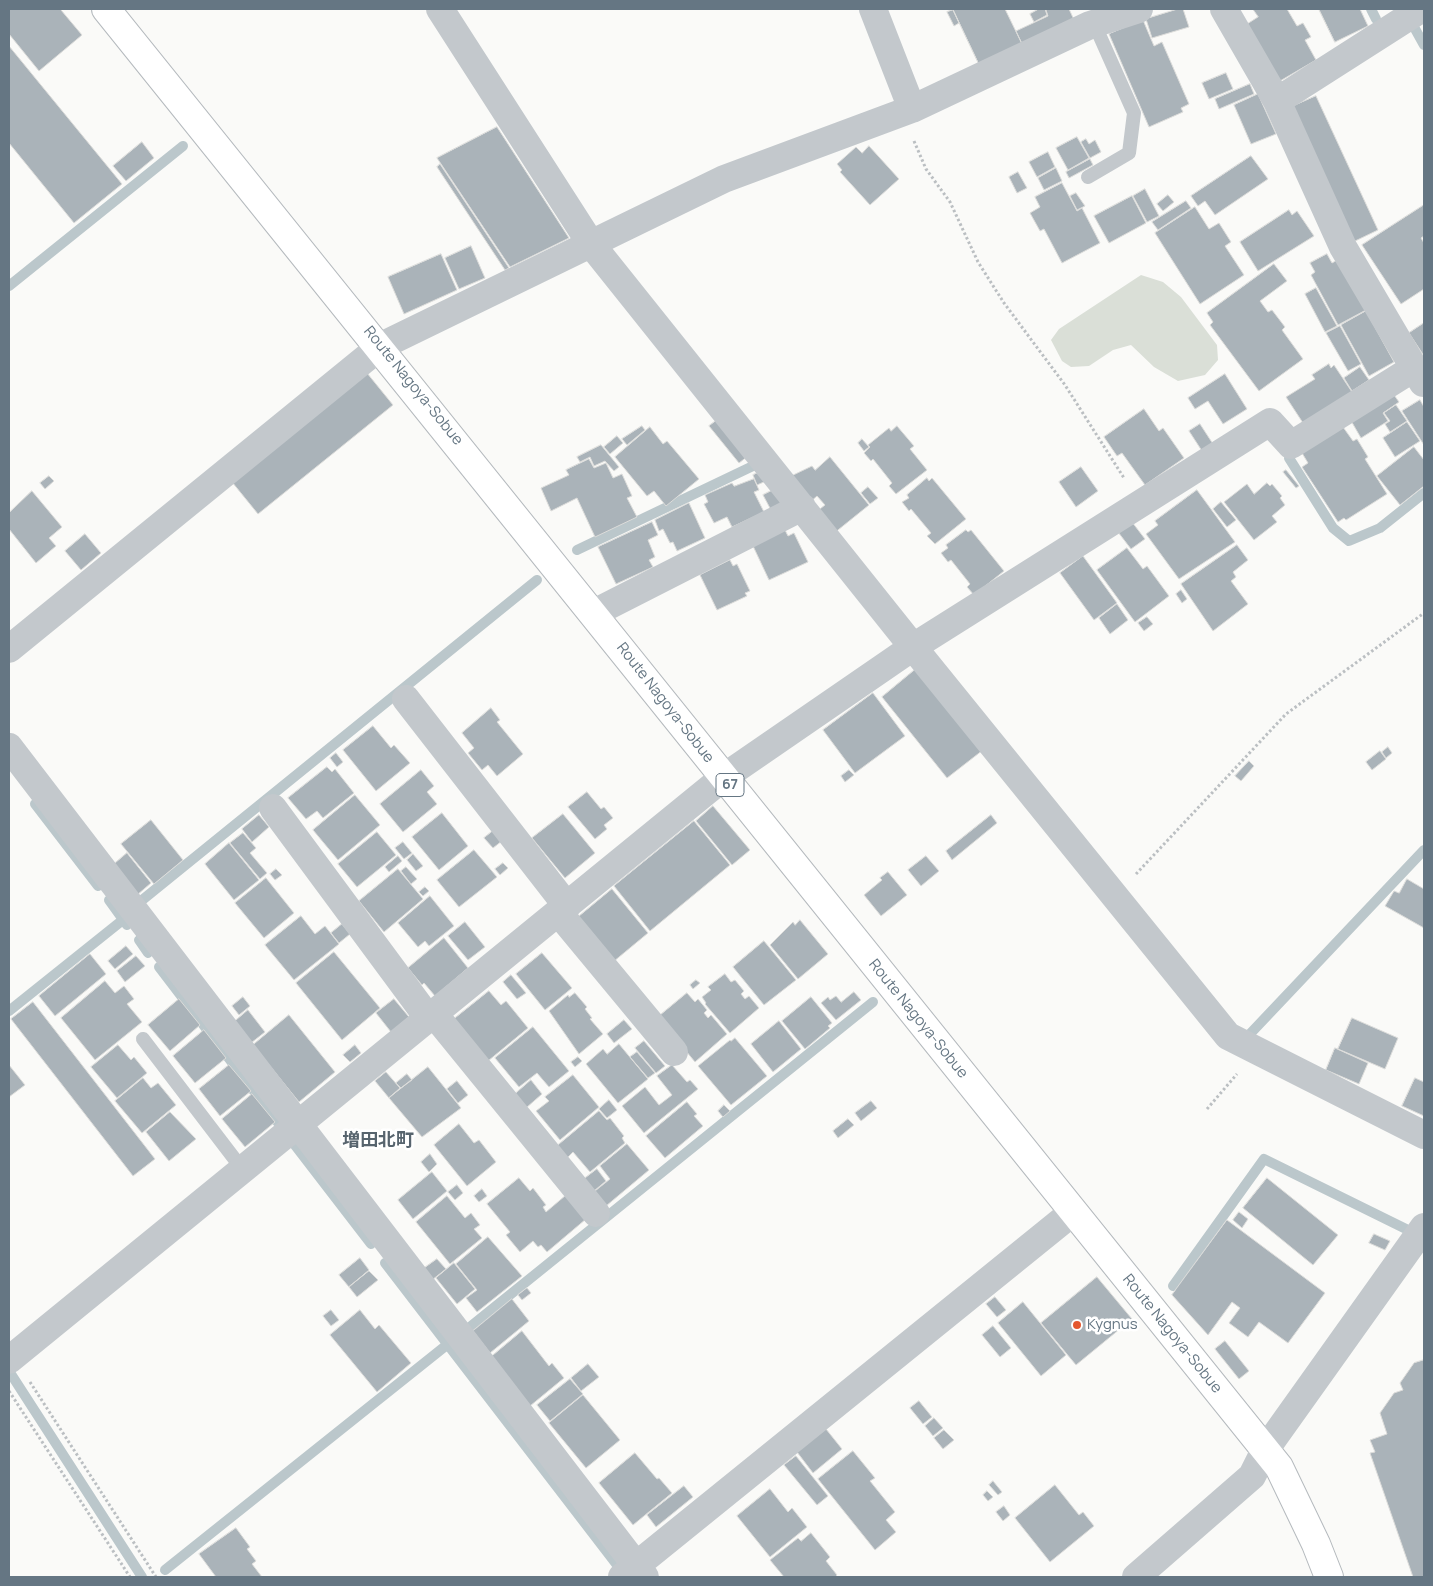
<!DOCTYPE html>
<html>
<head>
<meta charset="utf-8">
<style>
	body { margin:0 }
	#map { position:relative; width:1433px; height:1586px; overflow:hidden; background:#fafaf8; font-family:Manrope,sans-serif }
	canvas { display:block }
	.frame { position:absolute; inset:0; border:10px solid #657683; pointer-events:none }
</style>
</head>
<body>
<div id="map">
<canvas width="1433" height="1586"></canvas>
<div class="frame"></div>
</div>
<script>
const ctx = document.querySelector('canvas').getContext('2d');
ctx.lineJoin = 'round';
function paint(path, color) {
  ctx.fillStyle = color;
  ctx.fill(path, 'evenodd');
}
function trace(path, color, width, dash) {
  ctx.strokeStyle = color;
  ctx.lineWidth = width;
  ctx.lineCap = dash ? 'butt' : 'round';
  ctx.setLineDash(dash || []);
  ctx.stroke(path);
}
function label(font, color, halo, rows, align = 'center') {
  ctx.font = font + ' Manrope,"Noto Sans JP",sans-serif';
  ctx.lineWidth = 5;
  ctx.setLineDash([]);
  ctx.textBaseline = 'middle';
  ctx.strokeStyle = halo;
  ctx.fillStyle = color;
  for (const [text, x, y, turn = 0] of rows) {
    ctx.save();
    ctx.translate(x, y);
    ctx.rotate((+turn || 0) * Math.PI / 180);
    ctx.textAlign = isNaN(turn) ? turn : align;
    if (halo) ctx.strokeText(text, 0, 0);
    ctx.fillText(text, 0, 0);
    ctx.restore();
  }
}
const green = new Path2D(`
	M1141,275L1163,282L1181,297L1217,345L1218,360L1205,375L1178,381L1154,367L1131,345L1113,350L1089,366L1071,367L1062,361L1051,340L1059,329Z`);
const stream = new Path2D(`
	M1371,9L1376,19
	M1414,27L1424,45
	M9,286L183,146
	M1289,458L1333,528L1349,541L1380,528L1424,493
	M577,550L755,465
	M35,804L98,886
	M109,900L127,925
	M141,901L537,580
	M139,940L148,953
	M159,967L279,1124
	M9,1011L124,919
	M1248,1036L1424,850
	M294,1144L371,1244
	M385,1263L617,1565
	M1173,1286L1264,1159L1406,1229
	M470,1327L873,1002
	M9,1371L142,1577
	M165,1570L448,1344`);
const building = new Path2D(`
	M9,9H63L61,10L82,35L39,71L9,34Z
	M953,9H1005L1023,46L980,66Z
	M1039,9H1045L1047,15L1034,22L1030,14Z
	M1069,9L1075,22L1023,46L1016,31L1048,16L1046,10L1047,9Z
	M1178,9H1183L1189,27L1152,38L1146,19Z
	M1253,9H1287L1297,26L1303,23L1311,37L1305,40L1316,60L1280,81L1247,24L1258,17Z
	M1319,9H1360L1368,26L1335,42Z
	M953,10L959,23L954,26L947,12Z
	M1143,20L1154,46L1162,42L1189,104L1181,108L1183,112L1149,127L1109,34Z
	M9,46L122,184L74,223L9,143Z
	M1226,73L1233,89L1209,99L1202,83Z
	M1250,84L1254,94L1219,109L1215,99Z
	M1258,94L1276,134L1251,144L1234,105Z
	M1316,96L1378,230L1353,242L1291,107Z
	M497,127L569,238L510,267L437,158Z
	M1077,137L1089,158L1068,170L1056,148Z
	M1086,139L1089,144L1095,140L1101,152L1090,158L1081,142Z
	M142,142L154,158L126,181L113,166Z
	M869,146L899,179L870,205L840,172L842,170L837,164L856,147L862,153Z
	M1048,152L1055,167L1037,177L1029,162Z
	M1251,156L1268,179L1215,215L1205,201L1198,206L1191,196Z
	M1090,159L1093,165L1069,178L1066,172Z
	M440,164L509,268L505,270L437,167Z
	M1056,168L1062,181L1044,190L1038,178Z
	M1018,172L1027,188L1017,193L1009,177Z
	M1062,183L1077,211L1082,208L1100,243L1062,263L1044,229L1040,231L1030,213L1040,207L1035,197Z
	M1145,189L1159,216L1147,222L1133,196Z
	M1076,193L1085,206L1077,210L1070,196Z
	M1168,195L1174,202L1163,211L1157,204Z
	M1132,196L1146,223L1109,243L1094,216Z
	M1186,201L1191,208L1158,230L1152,222Z
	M1424,205V236L1421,238L1424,243V289L1401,304L1362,245Z
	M1195,207L1209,229L1219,223L1231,242L1225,246L1244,275L1200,304L1155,233Z
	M1289,210L1292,215L1297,211L1314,236L1258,271L1240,242Z
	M471,246L485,278L459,289L445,258Z
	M441,254L457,290L404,314L388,277Z
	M1327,254L1332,263L1339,259L1366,310L1338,325L1311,275L1315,272L1310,263Z
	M1274,264L1287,281L1260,301L1268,312L1272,310L1285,327L1282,330L1303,359L1259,391L1210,325L1213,322L1207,313Z
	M1316,288L1337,326L1325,332L1305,294Z
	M1366,311L1394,362L1369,376L1341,325Z
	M1424,323V356L1409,333Z
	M1340,326L1361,364L1348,371L1326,333Z
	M1329,364L1331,368L1334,365L1352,392L1303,423L1286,397L1315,379L1312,375Z
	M1360,367L1369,380L1352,391L1344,378Z
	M367,373L393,405L258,514L232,482Z
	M1225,374L1247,409L1223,424L1208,401L1195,409L1188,398Z
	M1392,392L1399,402L1383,413L1388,421L1361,438L1350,419Z
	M1420,400L1424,407V445L1402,411Z
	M1396,405L1407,421L1390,432L1385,424L1390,421L1384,413Z
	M1144,409L1159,431L1163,428L1184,458L1145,485L1122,453L1117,456L1104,437Z
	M717,420L748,456L739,463L709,426Z
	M1407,422L1420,441L1395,457L1383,438Z
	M1200,424L1213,444L1202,451L1189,431Z
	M642,426L645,430L627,445L622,439Z
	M897,426L914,446L910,449L927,470L896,494L889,486L892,483L873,459L871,461L864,453L870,447L868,445L889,428L891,431Z
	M650,427L663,444L667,441L699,479L666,506L654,491L647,496L615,457Z
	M1343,427L1353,441L1357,439L1368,457L1365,459L1387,494L1346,520L1344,518L1338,522L1302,467L1308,463L1302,453Z
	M617,436L623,443L610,454L604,447Z
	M862,439L869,447L864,451L858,443Z
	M601,445L619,467L614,471L605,461L594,466L590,457L580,462L577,457Z
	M1414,447L1424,460V486L1400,505L1377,476Z
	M830,457L869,505L833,534L816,512L825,505L817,496L808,504L787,478L812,466L815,470Z
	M589,459L594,468L606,463L613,478L622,474L632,496L627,498L637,517L595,537L577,498L551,511L541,488L569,475L566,470Z
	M1081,467L1098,491L1076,507L1059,482Z
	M1286,470L1299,486L1296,488L1283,472Z
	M762,471L766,481L757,485L753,475Z
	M49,476L54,481L45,489L40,483Z
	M927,478L929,481L932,478L966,519L935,544L927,536L931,533L911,509L909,511L902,502L909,498L907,495Z
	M754,479L759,490L754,492L764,512L732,527L727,517L714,523L704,504L708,502L705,495L732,483L734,486Z
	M1267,483L1270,486L1272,484L1282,496L1280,498L1285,505L1272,516L1277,522L1254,540L1224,502L1247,484L1254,494Z
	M868,487L878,498L870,504L861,493Z
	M775,489L783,504L771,510L763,495Z
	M1197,490L1235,542L1179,579L1146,534L1158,525L1155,521Z
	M32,491L62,527L49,538L56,546L36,563L9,529V513Z
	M1221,502L1236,520L1227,527L1213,509Z
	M689,503L705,538L677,551L673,542L670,543L663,529L659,531L655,520Z
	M652,522L658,535L648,540L655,557L649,560L653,567L616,584L598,547Z
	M1132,522L1145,539L1131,549L1118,532Z
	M785,530L788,536L794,533L808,562L769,580L753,546Z
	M966,530L968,532L971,530L1004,571L974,595L967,587L970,584L951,560L948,562L941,553L948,548L946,545Z
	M85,534L101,553L81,570L65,551Z
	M1237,545L1248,560L1233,572L1236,577L1231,581L1248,604L1213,631L1181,584Z
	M1127,548L1143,569L1147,566L1169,596L1135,622L1097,570Z
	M1083,556L1117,603L1094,620L1060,573Z
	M730,560L733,566L737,564L750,591L745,593L747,596L717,610L700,575Z
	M1181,590L1187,599L1182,603L1176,594Z
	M1117,604L1128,620L1110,634L1099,618Z
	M1147,617L1153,624L1144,631L1138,623Z
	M917,668L983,750L947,778L882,697Z
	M873,693L905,736L855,773L823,730Z
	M491,708L500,720L497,722L523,754L497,776L488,765L482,770L468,753L474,748L462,733Z
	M373,726L391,748L394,745L410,763L376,791L343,750Z
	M1388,747L1392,753L1386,758L1382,752Z
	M1380,751L1386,759L1372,770L1366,762Z
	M336,753L343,762L337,767L330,758Z
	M1249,761L1254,766L1241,781L1235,776Z
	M327,767L332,772L335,769L354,793L323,818L317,811L306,819L288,798Z
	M421,770L434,786L427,792L437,804L403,832L380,804Z
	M849,770L854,775L845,782L841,776Z
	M587,792L601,809L604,807L613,818L604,825L607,829L595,839L568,807Z
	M355,795L380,825L338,860L313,830Z
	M713,806L750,850L732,865L696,821Z
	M442,813L468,846L439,870L412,837Z
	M563,814L595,853L565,878L532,838Z
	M259,815L269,827L252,842L242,829Z
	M991,815L997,823L952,860L946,851Z
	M151,820L183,860L154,884L121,844Z
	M694,821L730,865L650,931L614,886Z
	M499,826L507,837L493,848L484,838Z
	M377,832L396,855L357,887L338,864Z
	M243,833L256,848L250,853L267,873L260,879L230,843Z
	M403,842L412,853L404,859L395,848Z
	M229,843L259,880L234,900L205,864Z
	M474,850L497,877L459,907L437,880Z
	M127,853L151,883L137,895L113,865Z
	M413,854L423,866L416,871L407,860Z
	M398,856L402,861L389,872L385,867Z
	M926,856L939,871L921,886L908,870Z
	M503,863L508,868L500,875L495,869Z
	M406,867L417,879L411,884L401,871Z
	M276,869L282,875L275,880L270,874Z
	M398,869L423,899L384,932L359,901Z
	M888,872L907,895L881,916L864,895L882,880L880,878Z
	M266,878L294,913L264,938L235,903Z
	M1407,879L1424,889V928L1385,906L1394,891L1399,893Z
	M425,887L429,891L423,896L419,892Z
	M612,889L648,933L613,962L577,918Z
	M430,896L454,926L429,946L425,941L418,947L398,923Z
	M301,916L315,934L325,926L339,944L294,980L265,945Z
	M800,920L828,954L798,979L770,945L793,922L795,925Z
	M465,922L485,947L468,960L448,936Z
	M342,924L350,934L339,943L331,933Z
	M444,938L468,968L435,996L424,983L422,985L408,968Z
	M764,941L796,980L764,1005L733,967Z
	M126,946L133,954L115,969L108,961Z
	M334,952L380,1008L342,1040L296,983Z
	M542,953L572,988L545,1010L516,974Z
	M90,954L106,974L55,1016L39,996Z
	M136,956L145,966L125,982L117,971Z
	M725,974L731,982L735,980L744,991L741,994L745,999L749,996L759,1008L730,1033L705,1004L706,1003L702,997L711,990L708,987Z
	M511,975L526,993L517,999L503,982Z
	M696,980L700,983L693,989L690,985Z
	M105,981L115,993L124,986L134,999L127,1004L142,1022L95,1060L61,1018Z
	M489,991L501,1005L506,1001L528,1028L488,1061L454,1019Z
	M854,992L861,1000L836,1020L821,1003L828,997L830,1000L836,996L841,1002Z
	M575,993L587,1007L585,1009L592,1018L590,1019L603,1034L579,1054L549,1011L568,995L569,997Z
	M687,993L695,1002L698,999L707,1010L704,1013L708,1018L711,1015L727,1034L695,1062L658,1017Z
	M243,997L250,1006L239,1015L232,1006Z
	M811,997L832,1023L828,1026L830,1028L805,1049L782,1021Z
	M179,999L200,1025L170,1051L148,1025Z
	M394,999L409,1017L391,1032L376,1013Z
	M33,1002L155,1159L133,1176L11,1019Z
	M248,1010L265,1032L251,1043L234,1022Z
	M289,1015L335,1072L299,1102L253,1045Z
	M1352,1018L1398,1038L1385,1069L1338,1049Z
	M624,1020L632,1029L614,1043L607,1034Z
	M779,1021L801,1049L773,1072L751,1044Z
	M533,1027L569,1071L549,1087L537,1073L519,1087L495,1058Z
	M204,1030L226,1058L195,1083L173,1056Z
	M735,1038L767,1076L731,1105L698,1066L730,1040L731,1041Z
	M644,1041L665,1066L656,1073L635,1048Z
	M619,1044L648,1079L618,1103L586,1064L603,1049L607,1054Z
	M118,1045L131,1060L134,1057L147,1073L117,1098L91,1067Z
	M355,1045L361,1053L350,1062L343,1055Z
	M1335,1048L1368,1063L1359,1084L1326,1070Z
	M637,1052L655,1073L648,1078L630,1057Z
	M578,1057L582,1061L575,1067L571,1062Z
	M9,1065L25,1085L9,1097Z
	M229,1065L251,1091L220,1116L199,1089Z
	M672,1065L687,1082L690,1080L698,1089L644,1133L622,1106L645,1087L659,1105L672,1095L657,1076Z
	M428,1067L461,1108L422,1137L389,1098Z
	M386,1072L400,1088L389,1098L375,1081Z
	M407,1074L412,1080L401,1088L396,1083Z
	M573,1075L599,1107L560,1140L536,1111L549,1101L545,1097Z
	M143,1078L151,1088L158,1083L176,1105L142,1133L115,1101Z
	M1415,1078L1424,1082V1116L1402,1106Z
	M531,1080L542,1094L526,1108L515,1094Z
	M457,1081L468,1095L458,1103L447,1089Z
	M252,1094L275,1122L245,1147L222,1119Z
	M609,1100L617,1110L607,1118L599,1109Z
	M871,1101L877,1108L861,1121L855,1113Z
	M687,1102L697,1114L694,1116L703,1126L665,1158L646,1136Z
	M724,1105L730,1111L723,1117L718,1111Z
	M599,1111L607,1120L610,1118L624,1136L622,1138L625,1143L590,1172L573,1152L567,1158L557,1146Z
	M170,1112L196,1139L169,1161L146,1132Z
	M848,1119L854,1125L838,1138L833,1131Z
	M459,1124L474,1143L479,1140L496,1162L467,1186L434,1145Z
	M627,1144L649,1170L606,1206L595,1191L610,1179L600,1166Z
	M430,1154L437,1164L429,1172L421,1162Z
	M597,1169L606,1181L594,1191L584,1179Z
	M432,1172L447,1191L413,1219L398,1200Z
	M519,1178L530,1191L533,1188L546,1205L543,1207L546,1212L566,1195L586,1219L547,1252L541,1245L538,1247L533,1241L520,1252L506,1235L510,1232L487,1204Z
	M1267,1178L1338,1235L1313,1265L1243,1208Z
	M457,1185L463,1193L455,1200L448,1192Z
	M482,1189L487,1196L479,1202L474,1196Z
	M447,1196L465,1218L471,1213L480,1225L474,1229L482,1238L450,1264L416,1222Z
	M1239,1212L1248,1219L1242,1228L1233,1220Z
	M1227,1220L1325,1293L1288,1343L1259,1322L1248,1337L1229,1323L1240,1308L1232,1302L1208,1335L1172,1295Z
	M1374,1234L1390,1241L1385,1250L1369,1243Z
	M488,1237L522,1276L477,1312L466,1298L477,1290L456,1264Z
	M360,1258L369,1270L349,1287L339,1275Z
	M437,1259L446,1269L432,1280L423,1269Z
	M454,1263L475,1289L457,1304L436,1278Z
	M369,1271L378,1280L357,1297L349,1287Z
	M1097,1277L1132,1319L1076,1365L1041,1323Z
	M527,1288L531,1293L522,1300L518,1295Z
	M995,1297L1006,1310L997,1317L986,1304Z
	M512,1299L529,1321L490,1353L473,1331Z
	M1023,1302L1066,1355L1041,1376L998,1323Z
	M331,1310L339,1320L331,1326L323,1316Z
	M360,1310L375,1329L379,1325L411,1363L377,1392L330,1335Z
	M993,1326L1011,1348L1000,1357L982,1335Z
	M522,1331L549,1366L552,1363L564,1378L530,1406L491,1357Z
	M1225,1341L1249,1371L1239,1379L1215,1349Z
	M1424,1360V1577H1413L1370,1453L1375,1452L1370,1440L1387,1434L1380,1413L1394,1393L1403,1390L1400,1383L1414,1363Z
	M588,1364L599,1377L581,1391L571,1378Z
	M570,1379L583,1394L550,1421L537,1405Z
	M583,1395L620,1440L586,1468L549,1423Z
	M919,1401L932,1417L923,1424L910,1408Z
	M934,1418L943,1428L933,1436L925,1426Z
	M826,1429L842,1449L813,1473L797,1452Z
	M944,1430L954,1440L943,1449L934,1438Z
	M853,1451L875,1478L870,1481L895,1512L886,1520L896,1532L875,1550L818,1479Z
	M635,1453L657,1479L659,1478L672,1493L633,1525L599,1483Z
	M796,1456L828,1496L817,1505L784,1465Z
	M993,1481L1002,1492L998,1495L989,1485Z
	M1055,1485L1079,1515L1083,1512L1094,1526L1050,1562L1015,1518Z
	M684,1486L693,1497L656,1527L647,1515Z
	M770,1489L788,1512L792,1508L807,1527L770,1557L737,1516Z
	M987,1491L993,1497L988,1501L983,1495Z
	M1004,1506L1010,1515L1003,1521L996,1512Z
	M236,1528L250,1547L247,1549L256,1561L252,1564L262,1577H216L199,1554Z
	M811,1533L830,1557L826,1561L837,1575L835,1577H784L770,1560L798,1538L801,1541Z`);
const path = new Path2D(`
	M914,141L926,169L950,202L978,262L1004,303L1065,385L1124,478
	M1136,874L1286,714L1424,613
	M1207,1109L1237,1074
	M30,1382L156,1577
	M9,1391L130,1577`);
const service = new Path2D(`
	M1088,177L1129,153L1134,113L1094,23
	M143,1039L243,1170`);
const minor = new Path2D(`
	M440,9L591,244L913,647L1228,1036L1424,1135
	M873,9L912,109
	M1224,9L1277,101L1343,247L1423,383
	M1277,101L1421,9
	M594,613L802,507
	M9,649L381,346L724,179L912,109L1090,25L1139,9
	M406,699L567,906
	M9,747L645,1577
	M273,808L429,1019
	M558,912L674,1052
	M434,1014L596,1213
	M9,1360L724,777L913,647L1270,422L1291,445L1414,368
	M1265,1450L1424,1227
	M622,1577L1073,1212`);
const tertiary = new Path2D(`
	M1136,1577L1252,1476L1265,1450`);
const primary = new Path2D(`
	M106,9C500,492 886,982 1279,1467L1316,1544L1329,1577`);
const markers = [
	[1077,1325,5,"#e4572e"]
];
const shields = [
	[730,785,28]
];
const shieldNames = [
	["67",730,785]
];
const streetNames = [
	["Route Nagoya-Sobue",413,386,51],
	["Route Nagoya-Sobue",665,703,52],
	["Route Nagoya-Sobue",918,1019,51],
	["Route Nagoya-Sobue",1172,1334,51]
];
const poiNames = [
	["Kygnus",1087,1325]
];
const quarterNames = [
	["増田北町",378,1141]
];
paint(green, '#dadfd7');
trace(stream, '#bbc7cb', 10);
paint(building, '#aab3b9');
trace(building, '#dcdcda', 1);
trace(primary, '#b5babe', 30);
trace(path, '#bbbfc2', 3, [2.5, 2.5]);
trace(service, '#c3c8cc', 14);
trace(minor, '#c3c8cc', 28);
trace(tertiary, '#c3c8cc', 28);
trace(primary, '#fff', 28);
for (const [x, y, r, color] of markers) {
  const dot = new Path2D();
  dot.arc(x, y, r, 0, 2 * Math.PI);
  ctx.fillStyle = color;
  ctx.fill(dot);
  trace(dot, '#fff', 2);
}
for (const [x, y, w] of shields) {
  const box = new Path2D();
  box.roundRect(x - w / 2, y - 11.5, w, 23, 4);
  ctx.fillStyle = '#fff';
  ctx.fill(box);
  trace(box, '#657683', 1);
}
label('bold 14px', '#657683', null, shieldNames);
label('15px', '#657683', '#fff', streetNames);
label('15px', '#657683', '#fff', poiNames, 'left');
label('bold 18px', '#57646e', '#fff', quarterNames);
</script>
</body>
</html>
